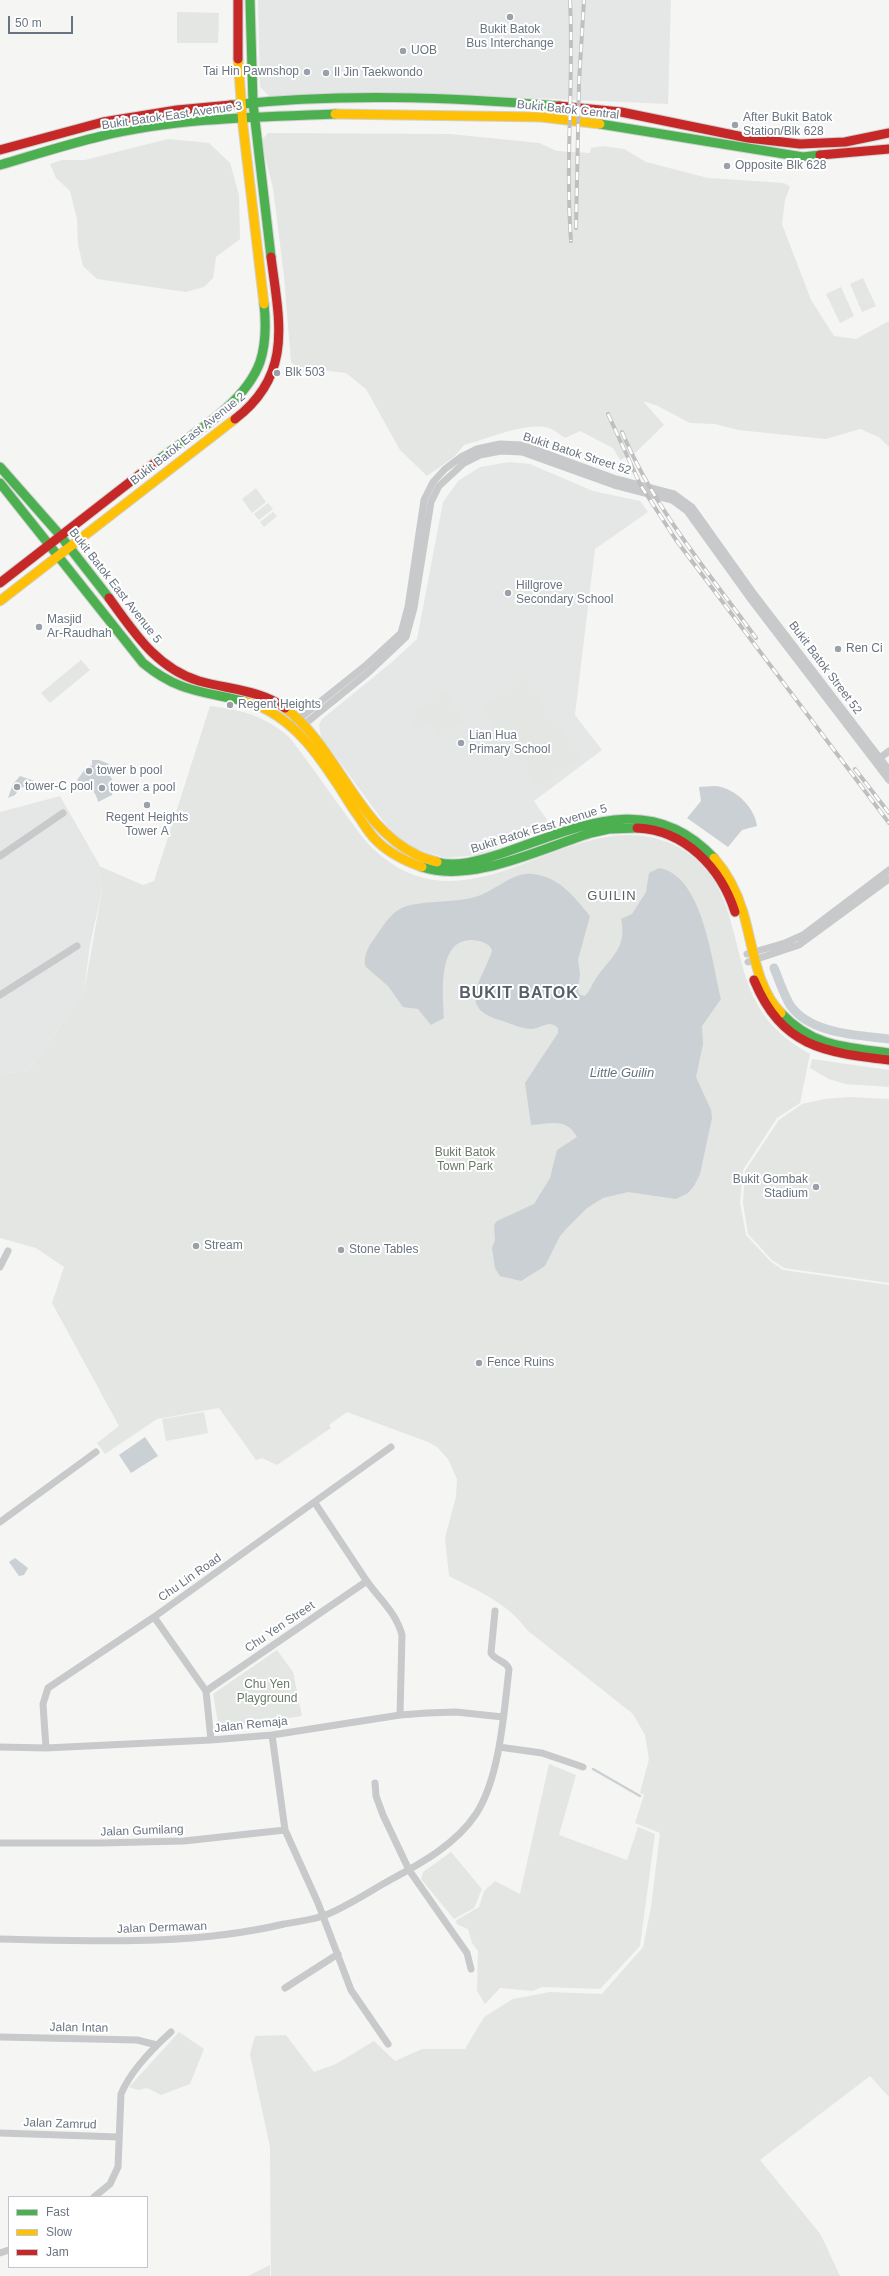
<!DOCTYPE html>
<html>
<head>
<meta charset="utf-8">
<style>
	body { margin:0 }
	#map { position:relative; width:889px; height:2276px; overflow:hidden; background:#f5f5f4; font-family:Helvetica,sans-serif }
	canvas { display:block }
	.legend { position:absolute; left:8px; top:2196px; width:140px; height:72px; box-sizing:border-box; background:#fff; border:1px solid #c3c7cd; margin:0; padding:5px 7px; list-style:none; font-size:12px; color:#697481 }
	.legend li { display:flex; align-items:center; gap:8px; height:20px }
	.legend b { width:20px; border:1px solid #c3c7cd }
	.scale { position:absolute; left:8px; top:16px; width:65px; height:18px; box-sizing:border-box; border:2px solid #697481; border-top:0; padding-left:5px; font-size:12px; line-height:14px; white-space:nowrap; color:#697481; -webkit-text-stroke:3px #fff; paint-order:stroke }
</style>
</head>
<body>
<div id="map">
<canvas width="889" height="2276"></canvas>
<ul class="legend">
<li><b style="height:5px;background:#4caf50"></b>Fast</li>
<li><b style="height:5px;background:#ffc107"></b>Slow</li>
<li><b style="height:5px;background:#c62828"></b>Jam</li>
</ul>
<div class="scale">50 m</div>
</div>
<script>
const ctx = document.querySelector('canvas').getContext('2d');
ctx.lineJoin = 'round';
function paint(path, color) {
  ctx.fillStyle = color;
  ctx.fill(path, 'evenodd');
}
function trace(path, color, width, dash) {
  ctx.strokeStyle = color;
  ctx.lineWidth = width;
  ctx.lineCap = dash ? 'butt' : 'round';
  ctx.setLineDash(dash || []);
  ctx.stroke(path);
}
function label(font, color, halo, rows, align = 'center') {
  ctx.font = font + ' Helvetica,sans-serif';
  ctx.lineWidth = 4;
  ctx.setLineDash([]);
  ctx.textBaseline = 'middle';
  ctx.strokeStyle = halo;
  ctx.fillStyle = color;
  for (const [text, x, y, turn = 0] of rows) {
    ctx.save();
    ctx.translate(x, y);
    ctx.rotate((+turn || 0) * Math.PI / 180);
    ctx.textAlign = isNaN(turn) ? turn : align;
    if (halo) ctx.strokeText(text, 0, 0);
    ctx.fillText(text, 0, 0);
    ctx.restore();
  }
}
const built = new Path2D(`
	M258,0H671L668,104L439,94L270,97L260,87Z
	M509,462L530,464L593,491L640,501L648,512L595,549L575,715L602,750L534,801L552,827L477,855L446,858L415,849L405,843L389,829L321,737L319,725L322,719L392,662L417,639L443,502L458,481L480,467Z
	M60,796L99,864L102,890L90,945L84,992L29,1070L0,1074V812Z`);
const green = new Path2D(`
	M177,12L219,13L218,43H177Z
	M268,133L450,134L539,143L557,151L590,153L591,148L603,146L624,149L646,162L708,178L784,183L790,187L785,200L782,224L811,300L834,336L856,339L889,321V447L879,437L860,429L826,439L738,430L715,424L690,423L658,406L643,401L664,425L635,453L620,460L613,448L580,431L565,438C560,435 555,430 549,428C527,421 487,439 464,445L454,457L427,476L400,450L366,389L346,373L322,370L309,377L291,362L284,276L273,188L261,141Z
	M168,139L209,143L230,163L239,195L240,239L216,257L213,278L204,287L186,292L97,279L83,266L78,244L77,219L70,191L56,178L50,164L62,160H85Z
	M863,278L876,306L862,312L850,284Z
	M841,287L854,316L840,323L826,294Z
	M256,488L266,502L252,513L242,499Z
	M268,503L273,509L259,520L254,514Z
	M273,512L277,516L264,527L260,522Z
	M81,660L90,670L50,703L41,693Z
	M524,677L581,757L537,787L481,708Z
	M445,692L464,721L440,738L429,723L417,731L408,717Z
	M210,706C242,710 266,716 290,738C308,761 324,785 341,808C353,824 364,842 380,855C477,936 575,798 674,845C739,877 728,947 756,1002C768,1025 787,1041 810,1054L800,1103L777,1118L743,1170L740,1203L746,1235L770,1261L783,1270L889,1285V2097L870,2076L760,2160L821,2235L840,2276H271L270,2147L250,2054L255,2036L286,2035L314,2072L336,2064L374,2041L395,2061L422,2049H465L484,2017L513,1999L550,1992L602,1994L643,1947L651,1907L660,1833L635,1823L644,1795L640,1793L649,1759L645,1735L633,1714L527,1630C509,1604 477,1590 449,1576L445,1538L456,1497L457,1479L448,1459L437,1447L428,1442L347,1412L329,1425L331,1428L277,1465L262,1458L256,1460L219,1408L157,1419L105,1454L97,1443L119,1426L52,1303L64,1267L36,1248L0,1238V1074L29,1070L84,992L102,890L99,866L143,885L154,881Z
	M812,1059L889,1070V1087L845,1084L829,1079L810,1068Z
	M849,1097L889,1099V1283L784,1268L772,1260L748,1234L743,1203L745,1171L779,1120L802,1104L825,1099Z
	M204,1412L208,1433L166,1441L162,1419Z
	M277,1650L293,1672L302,1716L219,1728L213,1694Z
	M549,1764L576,1775L559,1835L627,1860L638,1827L655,1834L640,1946L600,1989L542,1987L533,1991L500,1988L485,2004L477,1991L478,1951L472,1943L468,1929L458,1925L455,1921L479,1907L484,1891L495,1881L520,1894Z
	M451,1852L482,1889L474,1908L454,1919L421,1879L423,1872Z
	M179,2032L204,2049L190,2084L161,2095L147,2088L138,2090L129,2087Z
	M270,2265V2276H248Z`);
const water = new Path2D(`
	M92,760H99L109,764L106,767L108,769L105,772C115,778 114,785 112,795L98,802C96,792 90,786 80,783L82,779L80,782L77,780L86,768L92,765Z
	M20,776L37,782L34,786C25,785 20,787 15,795L8,798L13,784Z
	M699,787C706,787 714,785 721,787C738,791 755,809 757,826L742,830L728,847L687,818L701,801Z
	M659,868C703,875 712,963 721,999L702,1026L703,1044L696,1077L711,1110L712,1118L700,1174L694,1186L688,1193L676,1199L628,1192L603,1198L587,1208L567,1228L560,1236L545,1266L521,1281L500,1276L495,1268L492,1248L495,1240L494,1225L497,1221L534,1204L550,1178L557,1150L577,1137C566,1117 551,1124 531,1125L525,1083L558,1033V1028C549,1019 542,1028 532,1029C523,1029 511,1024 503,1021C455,1008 482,982 492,951C491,945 484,942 479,941C436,932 443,994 444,1018L431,1025L418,1009L403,1007L388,986L366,967C362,959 369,945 374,939C381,929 389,915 400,909C417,899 457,904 478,896C496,890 514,871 533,874C560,877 575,898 590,916L578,960L580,974L578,991L580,995L585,996C590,991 591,986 595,980C609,958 628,949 621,919L632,914L646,892L649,873Z
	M145,1437L158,1456L131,1473L119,1455Z
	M15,1558L28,1568L24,1575L19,1576L9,1562Z`);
const stream = new Path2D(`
	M593,1769L640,1796`);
const canal = new Path2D(`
	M774,968C779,980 783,993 790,1005C810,1034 857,1035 889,1039`);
const street = new Path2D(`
	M290,726L365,666L401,633L408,607L424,500L433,482L445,469L461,457L477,449L500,444L523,445L616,479L674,494L692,507L754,594L889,770
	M301,727L369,672L406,637L414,608L431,502L439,486L464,463L480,455L501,451L522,452L614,485L672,500L687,511L749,597L889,780
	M877,760L889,751
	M0,856L63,813
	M747,954L785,943L803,935L889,870
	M748,962L799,945L889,879
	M0,995L77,946
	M0,1267L8,1251
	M315,1503C332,1529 349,1554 366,1580C379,1599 396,1612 402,1635L400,1715
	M0,1522L96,1452
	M154,1617L206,1691L211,1740
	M206,1691L367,1581
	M272,1735L285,1830L318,1903L351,1990L388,2044
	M0,1747L46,1748L211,1740L272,1735L400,1715L427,1713L456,1712L503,1717
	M499,1747L542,1753L583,1767
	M46,1748L43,1704L48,1688L154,1617L391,1447
	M375,1783L376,1796L383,1815L409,1870L467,1953L471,1969
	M0,1843H100L184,1841L285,1830
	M0,1939C95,1941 191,1946 284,1924C297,1922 311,1920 323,1916C345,1908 370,1891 390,1880C422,1863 456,1844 476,1814C500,1777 504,1712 509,1669C506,1660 495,1661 491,1653L495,1611
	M285,1988L338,1954
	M0,2037L137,2040L157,2045
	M0,2133L119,2137
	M94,2197L110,2184L118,2167L121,2094C131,2070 152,2049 171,2032
	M0,2253L9,2250`);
const fast = new Path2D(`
	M250,0L253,103L271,257
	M231,105C339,93 450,97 559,106
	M600,124L803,157L820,155
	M0,165C34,155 68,144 102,136C178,118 258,117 335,114
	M157,461C191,435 245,404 260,362C266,344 266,323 264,304
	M0,467L59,534L109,598
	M0,483L143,663C179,693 204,691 247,702
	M437,862C457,868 481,860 500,854C575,829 649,788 714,858
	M422,867C472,884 542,848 591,833L609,829L637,828
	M781,1013C813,1047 846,1047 889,1053`);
const slow = new Path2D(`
	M238,59L243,126L264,304
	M335,114L541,117L600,124
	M0,601L235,419
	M247,702C298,716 327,768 354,810C361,819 367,831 375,839C388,853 405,861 422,867
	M285,708C338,748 356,826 417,855C423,858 431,860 437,862
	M714,858C728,874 737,892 743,912C753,945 756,988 781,1013`);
const jam = new Path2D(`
	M238,59V0
	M559,106L621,112L748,138L800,144L845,142L889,133
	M0,150L103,122L177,110L231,105
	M820,155L889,149
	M235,419C294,374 279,320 271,257
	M0,583L157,461
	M109,598C134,632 156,668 199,681C227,689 261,690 285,708
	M637,828C685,830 721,868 735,912
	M754,980C782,1047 823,1052 889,1060`);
const rail = new Path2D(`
	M570,0C574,80 565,161 571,241
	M576,228L579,83L584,0
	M608,414L641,486L676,540L889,823
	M622,432C654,508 708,572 756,638
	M855,769L889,813`);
const markers = [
	[510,17,4,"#9aa1a9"],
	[403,51,4,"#9aa1a9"],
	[307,72,4,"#9aa1a9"],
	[326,73,4,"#9aa1a9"],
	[735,125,4,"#9aa1a9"],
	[727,166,4,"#9aa1a9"],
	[277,373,4,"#9aa1a9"],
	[508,593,4,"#9aa1a9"],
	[39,627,4,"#9aa1a9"],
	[838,649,4,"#9aa1a9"],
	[230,705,4,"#9aa1a9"],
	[461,743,4,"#9aa1a9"],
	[89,771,4,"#9aa1a9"],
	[17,787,4,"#9aa1a9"],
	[102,788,4,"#9aa1a9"],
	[147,805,4,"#9aa1a9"],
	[816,1187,4,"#9aa1a9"],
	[196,1246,4,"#9aa1a9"],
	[341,1250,4,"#9aa1a9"],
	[479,1363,4,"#9aa1a9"]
];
const poiNames = [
	["Bukit Batok",510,30,"center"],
	["Bus Interchange",510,44,"center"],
	["UOB",411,51],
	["Tai Hin Pawnshop",299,72,"right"],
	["Il Jin Taekwondo",334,73],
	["After Bukit Batok",743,118],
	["Station/Blk 628",743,132],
	["Opposite Blk 628",735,166],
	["Blk 503",285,373],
	["Hillgrove",516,586],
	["Secondary School",516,600],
	["Masjid",47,620],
	["Ar-Raudhah",47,634],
	["Ren Ci",846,649],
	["Regent Heights",238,705],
	["Lian Hua",469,736],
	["Primary School",469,750],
	["tower b pool",97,771],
	["tower-C pool",25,787],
	["tower a pool",110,788],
	["Regent Heights",147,818,"center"],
	["Tower A",147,832,"center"],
	["Bukit Gombak",808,1180,"right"],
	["Stadium",808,1194,"right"],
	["Stream",204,1246],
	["Stone Tables",349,1250],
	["Fence Ruins",487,1363]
];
const streetNames = [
	["Bukit Batok Central",568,110,6],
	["Bukit Batok East Avenue 3",172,116,-8],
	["Bukit Batok East Avenue 2",188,439,-38],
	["Bukit Batok Street 52",577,454,18],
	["Bukit Batok East Avenue 5",115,586,52],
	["Bukit Batok Street 52",825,668,53],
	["Bukit Batok East Avenue 5",539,829,-17],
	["Chu Lin Road",190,1578,-35],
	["Chu Yen Street",280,1627,-34],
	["Jalan Remaja",251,1725,-6],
	["Jalan Gumilang",142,1831,-2],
	["Jalan Dermawan",162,1928,-2],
	["Jalan Intan",79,2028,1],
	["Jalan Zamrud",60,2124,2]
];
const parkNames = [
	["Bukit Batok",465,1153],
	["Town Park",465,1167],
	["Chu Yen",267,1685],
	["Playground",267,1699]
];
const neighbourhoodNames = [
	["GUILIN",612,896]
];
const waterNames = [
	["Little Guilin",622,1073]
];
const districtNames = [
	["BUKIT BATOK",519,994]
];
paint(built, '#e5e7e7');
paint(green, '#e3e6e2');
paint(water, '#cad0d3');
trace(stream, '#cad0d3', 2.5);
trace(canal, '#cad0d3', 9);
trace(fast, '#d1d2d2', 11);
trace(slow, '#d1d2d2', 11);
trace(jam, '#d1d2d2', 11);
trace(street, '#c8c9ca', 7);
trace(fast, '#4caf50', 9);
trace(slow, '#ffc107', 9);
trace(jam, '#c62828', 9);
trace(rail, '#bfbfc0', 4);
trace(rail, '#fff', 2.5, [8]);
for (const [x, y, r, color] of markers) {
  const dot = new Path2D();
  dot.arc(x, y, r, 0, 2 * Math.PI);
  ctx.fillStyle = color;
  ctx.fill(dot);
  trace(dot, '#fff', 1.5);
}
label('12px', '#697481', '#fff', poiNames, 'left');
label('12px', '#697481', '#fff', streetNames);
label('12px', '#697967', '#fff', parkNames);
ctx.letterSpacing = '1px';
label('13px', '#565e67', '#fff', neighbourhoodNames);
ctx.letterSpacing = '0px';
label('italic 13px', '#64747d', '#fff', waterNames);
ctx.letterSpacing = '1px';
label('bold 16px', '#565e67', '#fff', districtNames);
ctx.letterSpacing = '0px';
</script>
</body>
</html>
